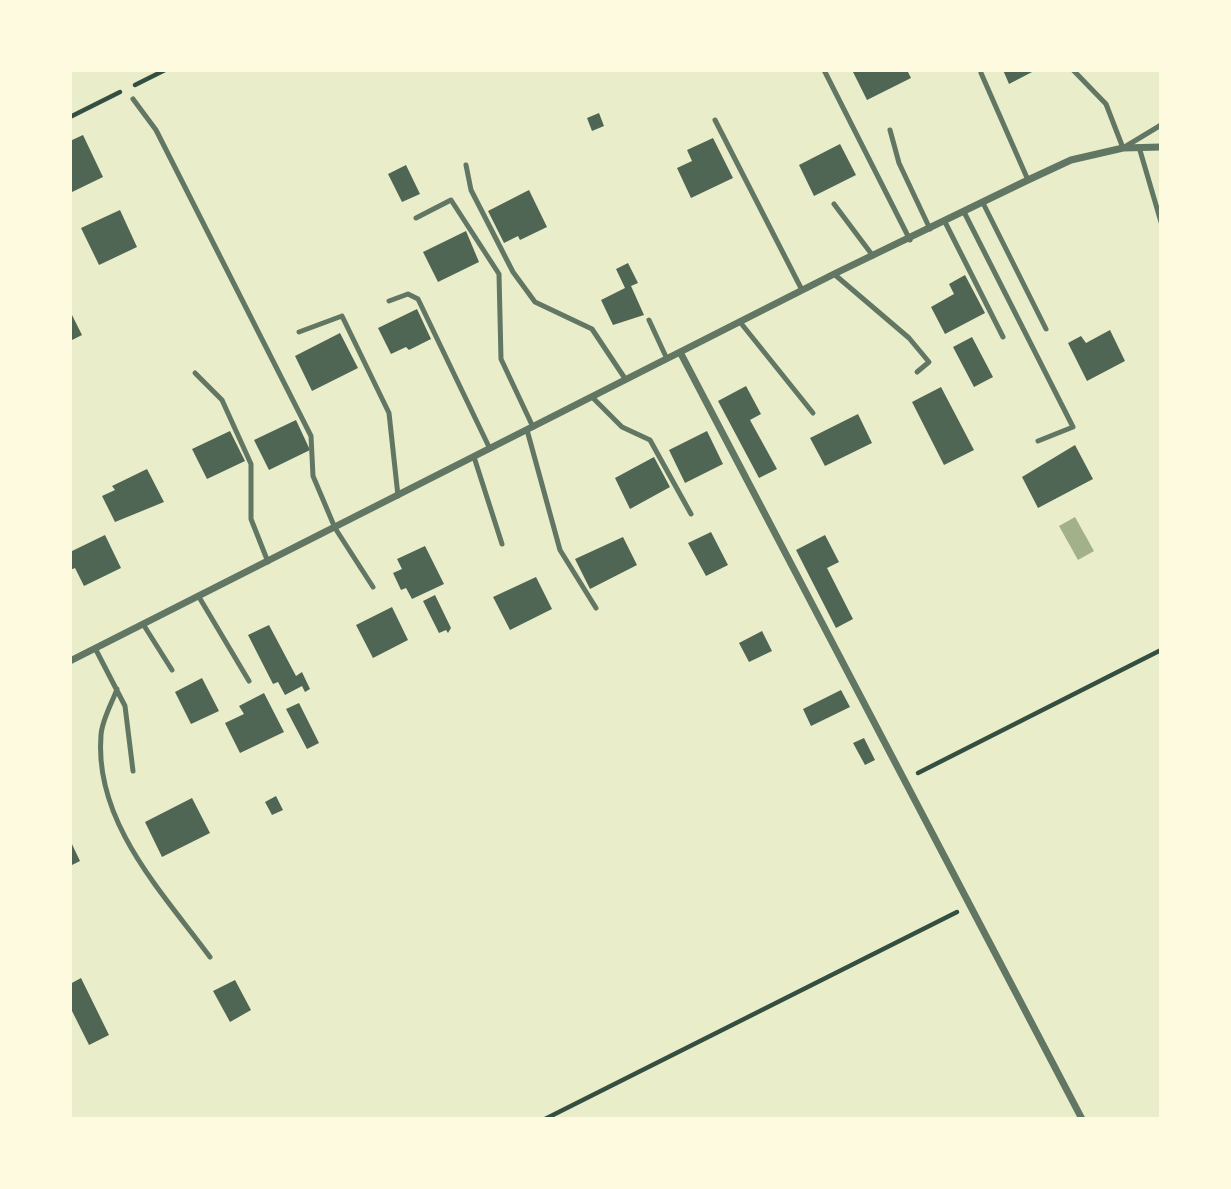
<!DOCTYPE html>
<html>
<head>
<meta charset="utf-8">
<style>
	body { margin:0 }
	#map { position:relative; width:1231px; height:1189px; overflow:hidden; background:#e9edc9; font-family:"Noto Sans",sans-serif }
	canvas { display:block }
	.frame { position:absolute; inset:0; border:72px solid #fefae0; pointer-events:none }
</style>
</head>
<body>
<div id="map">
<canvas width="1231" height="1189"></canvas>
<div class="frame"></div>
</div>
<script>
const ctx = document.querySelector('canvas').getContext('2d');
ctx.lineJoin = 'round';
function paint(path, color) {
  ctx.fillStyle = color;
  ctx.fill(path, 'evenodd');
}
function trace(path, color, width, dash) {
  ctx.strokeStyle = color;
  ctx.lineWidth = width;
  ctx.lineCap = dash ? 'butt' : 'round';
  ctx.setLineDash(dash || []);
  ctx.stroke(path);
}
const water = new Path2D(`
	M1075,517L1094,551L1078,560L1059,526Z`);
const building = new Path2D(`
	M852,70H907L911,78L867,100Z
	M1003,70H1036L1009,84Z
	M599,113L604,126L592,131L587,118Z
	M83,135L103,177L70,193V141Z
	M713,138L733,178L691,198L677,168L692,161L687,150Z
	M840,144L856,175L814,196L799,165Z
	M406,165L420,194L402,202L388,174Z
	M529,190L547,227L520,240L518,236L504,243L488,211Z
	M120,210L137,247L99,265L81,228Z
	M466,231L479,262L438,282L423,252Z
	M628,263L638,283L631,286L644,315L613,325L601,300L625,288L616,269Z
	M965,275L985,313L945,334L931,307L954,294L949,284Z
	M417,309L431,339L409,350L406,347L391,354L378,328Z
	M70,311L82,335L70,341Z
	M1110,330L1125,361L1087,381L1068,343L1081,336L1086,343Z
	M340,333L358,368L312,391L295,356Z
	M972,337L993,377L974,387L953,347Z
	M746,386L761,414L750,420L777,469L759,478L718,401Z
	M941,387L974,450L944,465L912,402Z
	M858,414L872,443L825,466L810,438Z
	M296,420L310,450L269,470L254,440Z
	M230,431L245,461L207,479L192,449Z
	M707,431L723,464L685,483L669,450Z
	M1075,445L1093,479L1038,508L1022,477Z
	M654,457L670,487L630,509L615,478Z
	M147,469L164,502L115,522L102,496L115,490L112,486Z
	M711,532L728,565L706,576L688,543Z
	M105,535L121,568L84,586L75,568L70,570V552Z
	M825,535L839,562L827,568L853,619L836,628L796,550Z
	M623,537L637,565L590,589L575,559Z
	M425,546L444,584L412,599L406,588L401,590L393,573L402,569L397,559Z
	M536,577L552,609L510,630L493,597Z
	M435,595L451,628L448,633L446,630L439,633L423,601Z
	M392,607L408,640L373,658L356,625Z
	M269,625L296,676L302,672L310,689L305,692L302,686L285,695L278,682L273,684L248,635Z
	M762,631L772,651L749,662L739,643Z
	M202,678L219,711L191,724L175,692Z
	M841,690L850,707L811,726L803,709Z
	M264,693L284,732L240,753L225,723L244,714L239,706Z
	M299,703L319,743L307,749L286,709Z
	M864,738L875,760L865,765L853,743Z
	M276,796L283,810L272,815L265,802Z
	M192,798L210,833L162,857L145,822Z
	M70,840L80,861L70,866Z
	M81,978L109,1035L89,1045L70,1007V984Z
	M235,980L251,1010L230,1022L213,991Z`);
const path = new Path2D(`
	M135,85L165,70
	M70,117L120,92
	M918,773L1161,650
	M545,1119L957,912`);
const service = new Path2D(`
	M824,70L910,240
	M1073,70L1106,104L1123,148L1161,125
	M981,73L1028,180
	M133,99L156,130L311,436L313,476L335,528L373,587
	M715,120L802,290
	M890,130L899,163L930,229
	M1139,147L1161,222
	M466,165L471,190L513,272L535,302L592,329L626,380
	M983,203L1046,329
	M834,204L873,256
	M964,212L1073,427L1038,441
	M416,218L451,200L499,274L501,359L533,427
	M945,222L1003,337
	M834,274L909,338L929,362L917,372
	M389,301L408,294L418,299L490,449
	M649,320L667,359
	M740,322L813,413
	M299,332L342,316L389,413L398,496
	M195,373L222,400L251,464V519L268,562
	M592,397L622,427L650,440L691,514
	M527,430L560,550L596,608
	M474,457L502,544
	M199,597L249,681
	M143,624L172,670
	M95,648L125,706L133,771
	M117,689C112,703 102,720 101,735C94,822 162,892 210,957`);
const minor = new Path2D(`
	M680,352L1082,1119
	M70,661L834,274L1028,180L1071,160L1123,148L1161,147`);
paint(water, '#a3b18a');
paint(building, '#4f6655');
trace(path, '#344e41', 4.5);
trace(service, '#617663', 5);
trace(minor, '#617663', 7);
</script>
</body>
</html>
